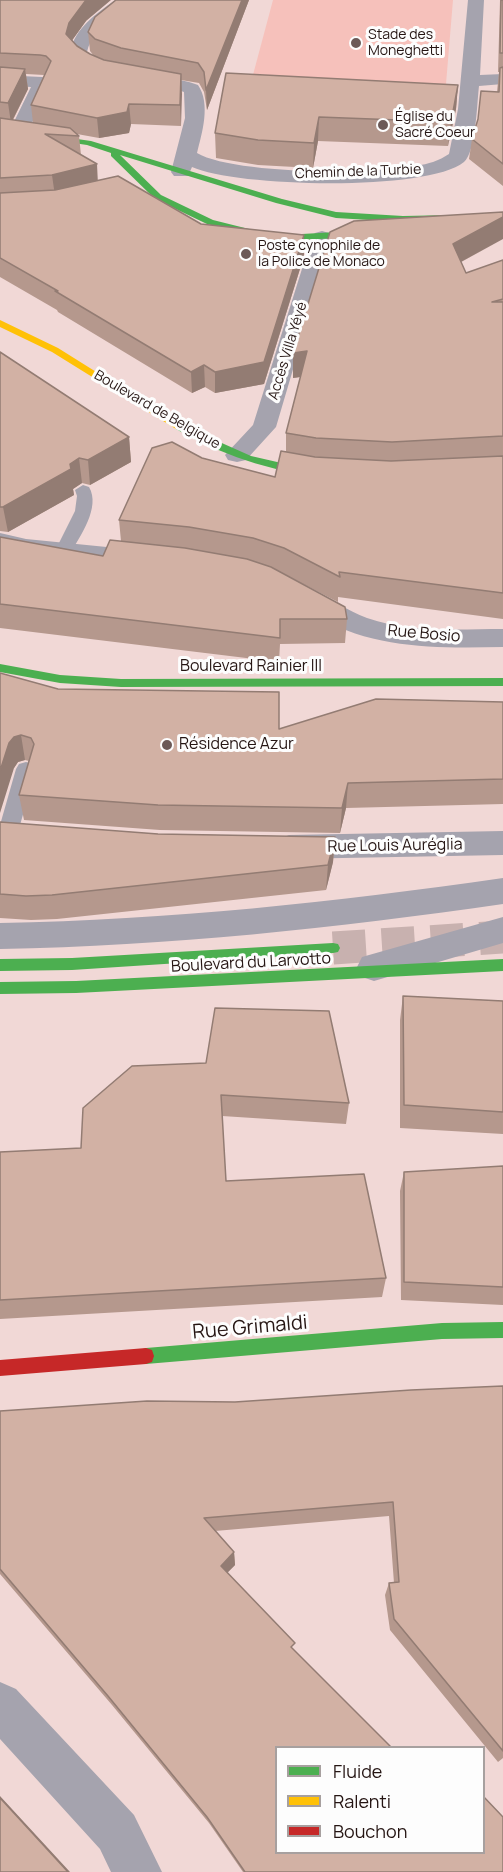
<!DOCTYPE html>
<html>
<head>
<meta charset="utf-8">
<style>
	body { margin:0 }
	#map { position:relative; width:503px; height:1872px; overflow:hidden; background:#f1d8d6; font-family:Manrope,sans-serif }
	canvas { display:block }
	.legend { position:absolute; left:275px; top:1746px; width:210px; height:108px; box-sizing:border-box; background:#fdfdfd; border:2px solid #a7a09f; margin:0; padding:8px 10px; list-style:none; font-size:18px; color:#251513 }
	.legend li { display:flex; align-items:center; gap:12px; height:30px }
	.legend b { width:30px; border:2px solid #a7a09f }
</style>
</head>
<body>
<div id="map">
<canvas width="503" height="1872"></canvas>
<ul class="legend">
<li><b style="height:8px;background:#4caf50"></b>Fluide</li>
<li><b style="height:8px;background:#ffc107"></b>Ralenti</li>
<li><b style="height:8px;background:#c62828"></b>Bouchon</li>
</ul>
</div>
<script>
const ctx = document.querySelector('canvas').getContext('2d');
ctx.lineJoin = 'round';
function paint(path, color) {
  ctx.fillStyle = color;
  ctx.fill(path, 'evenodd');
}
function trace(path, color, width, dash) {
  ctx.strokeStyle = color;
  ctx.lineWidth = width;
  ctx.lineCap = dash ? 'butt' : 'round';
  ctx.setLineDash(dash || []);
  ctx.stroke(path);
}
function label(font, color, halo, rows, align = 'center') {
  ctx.font = font + ' Manrope,sans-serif';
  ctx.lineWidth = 6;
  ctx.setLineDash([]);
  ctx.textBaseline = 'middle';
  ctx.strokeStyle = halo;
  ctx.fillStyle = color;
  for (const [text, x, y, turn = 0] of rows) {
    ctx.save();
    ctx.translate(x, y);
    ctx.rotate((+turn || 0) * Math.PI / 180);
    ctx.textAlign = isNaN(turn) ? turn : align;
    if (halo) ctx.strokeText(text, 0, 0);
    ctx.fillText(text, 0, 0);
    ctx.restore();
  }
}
const green = new Path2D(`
	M273,0H453L445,96L250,86Z`);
const primaryTunnel = new Path2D(`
	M333,948L503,937`);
const lane = new Path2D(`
	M83,485L89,487C101,507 80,537 69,555H57L55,551L75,511L77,496L75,490Z
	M26,762L33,764L36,769L18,832L15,837L8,839L1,837L0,825L16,769L19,764Z`);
const street = new Path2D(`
	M115,0H134C120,20 93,25 87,52C103,77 170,73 198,85C211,104 202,133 197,153C234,175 390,176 433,162C439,160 444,157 449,154L458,109L468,0H484L480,75L503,74V84L479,86C477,102 476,152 464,162C427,192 236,187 192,167L188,176H174L171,172L185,118L184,92C147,77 93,90 70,52C75,28 96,14 115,0Z
	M0,75L42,77L48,78L51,82L26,136H12L9,132L31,87L0,85Z
	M322,231L329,233L332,237L276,427L246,460L237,462L228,460L225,455L253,425L312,237L315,233Z
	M0,533L26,539L147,551L156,553L160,559L156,565L147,567L26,555L0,549Z
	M308,590C329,596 347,611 367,618C410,633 459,629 503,629V647C441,648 376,650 321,618C311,612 300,608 294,599L298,593Z
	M503,831V855L289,859L278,855L273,847L278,839L289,835Z
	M503,878V904C336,928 169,946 0,949V923C169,920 336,902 503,878Z
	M503,917V943L374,981L362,977L357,967L362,957Z
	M0,1682L16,1689L134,1815L162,1872H111L100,1849L0,1739Z`);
const fast = new Path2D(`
	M0,128L91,141L282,199L336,212L403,216L453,215L503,220V226L453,221L403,222L336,218L276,203L120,155L161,195L213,220L265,233L284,235L373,230L377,233L373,236L284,241L265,239L207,224L155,199L111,156V153L87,145L0,132Z
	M179,424L251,456L325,473L326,475L321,478C269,470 221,455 176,429V425Z
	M0,664L60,675L121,679L503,678V686L121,687L60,683L0,672Z
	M333,943L338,944L340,948L338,952L333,953L72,970L0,971V959L72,958Z
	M503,959V971L76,993L0,994V982L76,981Z
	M503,1322V1338L442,1339L146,1364L140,1362L138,1356L140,1350L146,1348L442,1323Z`);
const slow = new Path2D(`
	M0,320L58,348L184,427L176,429L52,352L0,327Z`);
const jam = new Path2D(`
	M146,1348L152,1350L154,1356L152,1362L146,1364L0,1376V1360Z`);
const wall = new Path2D(`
	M0,0L86,21L72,40L77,46L90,54L94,56L90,51L88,32L116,0H249L207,110L204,92L199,83L181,80V126L131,124L129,133L99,138L77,134L79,136L81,155L98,181L201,224L304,256L264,384L215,393L205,387L192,393L58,312L57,310L0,277ZM26,74L44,75L31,105L33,123L13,120L28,89Z
	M500,0H503V186L469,159L472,139L497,92L499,72H498Z
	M458,85L456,109L448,146L318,141L313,168L258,165L216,158L215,133Z
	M503,239L461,262L466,273L503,260V619L338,597V602L280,572L347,619L345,643L280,644L279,662L0,628V537L103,556L121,541L119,520L202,458L275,477L286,452V433L301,377L293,378V353Z
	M0,352L129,437L131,462L90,485L82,483L73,489L74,495L8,532L0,531Z
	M0,673L58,689L279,729L503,702V804L346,808L340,833L160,830L24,820L19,795L29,761L25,760L18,762L14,768Z
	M0,822L158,834L335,837L333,862L326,890L57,919L31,920L0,918Z
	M403,996L503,1001V1134L400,1128V1020Z
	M132,1066L349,1103L346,1124L222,1116L226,1181L386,1278L382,1297L0,1319V1152L81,1148Z
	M503,1166V1305L401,1300L400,1191L404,1172Z
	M503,1386V1758L498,1762L390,1630L385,1595L389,1583H394L389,1516L215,1531L234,1552L235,1565L227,1573L294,1650L503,1872H243L209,1823L112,1705L0,1574V1411L235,1402Z`);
const shadedWall = new Path2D(`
	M86,0H111L86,21L71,42L66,34L69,23Z
	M242,0H249L207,110L206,90Z
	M25,69L28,89L11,123L8,103Z
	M181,74L182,94L181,126L180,105Z
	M458,85L456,109L448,146L451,122Z
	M129,104L131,124L129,133L99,138L97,118Z
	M319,117L318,141L313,168L314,143Z
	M97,164L98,185L55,196L52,175Z
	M503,217V239L450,268L453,244Z
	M304,235V256L264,384L215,393V372Z
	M307,351L306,376L293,378V353Z
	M204,365L205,387L192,393L191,372Z
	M129,437L131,462L90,485L88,460Z
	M79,458L82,483L73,489L74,495L8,532L3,507Z
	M21,735L25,760L18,762L14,768L0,813V771L9,743L14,737Z
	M348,783L346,808L340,833L342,808Z
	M335,837L333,862L326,890L328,865Z
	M234,1552L235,1565L221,1579V1566Z
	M0,1796L70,1872H68L0,1798Z`);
const building = new Path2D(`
	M0,0H86L69,23L66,34L77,46L90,54L104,60L181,74L180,105L129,104L127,112L97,118L31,105L51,61L46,56L40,55L0,53Z
	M116,0H242L206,90L204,72L198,63L121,48L95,39L88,32L95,17Z
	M501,0H503V53H500Z
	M0,67L25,69L8,103L0,102Z
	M503,67V164L472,139L478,119L481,91L499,92L500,68Z
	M226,73L458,85L451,122L319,117L314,143L258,140L215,133Z
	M0,118L70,128L79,136L45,134L97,164L52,175L0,178Z
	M118,176L201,224L304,235L264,362L215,372L204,365L191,372L55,291H58L0,258V193L55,190Z
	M503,212V217L453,244L466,273L503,260V299L492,302H503V436L392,442L316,438L286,433L307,351L293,353L330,232L354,221Z
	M0,352L129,437L88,460L79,458L70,464L71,469L3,507H0Z
	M172,442L202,458L275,477L281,451L315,457L391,461L503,456V593L339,572L340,577L284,548L253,538L189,527L119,520L152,448Z
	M0,537L103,556L110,540L185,548L247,559L271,567L345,607L347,619H280V638L0,604Z
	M0,673L58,689L279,692V729L376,699L503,702V779L348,783L342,808L158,805L19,795L34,744L31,738L21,735L14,737L9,743L0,771Z
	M0,822L158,834L335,837L328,865L52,895L26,896L0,894Z
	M403,996L503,1001V1112L404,1105Z
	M215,1008L329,1011L349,1103L221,1095L226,1181L364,1174L386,1278L0,1300V1152L81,1148L83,1108L132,1066L206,1063Z
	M503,1166V1287L404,1282V1172Z
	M503,1386V1751L394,1619L389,1583L399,1582L393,1502L204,1518L234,1552L221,1566L295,1643L291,1647L392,1748H276V1852H483V1796L503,1817V1872H245L207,1817L108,1696L0,1569V1411L147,1401L235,1402L411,1390Z
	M0,1798L68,1872H0Z`);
const markers = [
	[356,43,6,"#6c5957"],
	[383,125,6,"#6c5957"],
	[246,254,6,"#6c5957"],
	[167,745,6,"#6c5957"]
];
const farPoinames = [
	["Stade des",368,35],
	["Moneghetti",368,51],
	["Église du",395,117],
	["Sacré Coeur",395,133],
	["Poste cynophile de",258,246],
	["la Police de Monaco",258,262]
];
const farStreetnames = [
	["Chemin de la Turbie",358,172,-2],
	["Accès Villa Yéyé",288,351,-73],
	["Boulevard de Belgique",157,410,30]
];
const streetNames = [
	["Rue Bosio",424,634,5],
	["Boulevard Rainier III",251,667],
	["Rue Louis Auréglia",395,846,-1],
	["Boulevard du Larvotto",251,963,-3]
];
const poiNames = [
	["Résidence Azur",179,745]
];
const nearStreetnames = [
	["Rue Grimaldi",250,1328,-5]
];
paint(green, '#f6c1bb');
trace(primaryTunnel, '#c8b1af', 33, [33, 16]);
paint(lane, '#a5a3ae');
paint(street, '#a5a3ae');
paint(fast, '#4caf50');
paint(slow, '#ffc107');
paint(jam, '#c62828');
paint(wall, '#b5988d');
paint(shadedWall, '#937c73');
paint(building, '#d2b1a4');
trace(building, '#937c73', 1.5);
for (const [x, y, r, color] of markers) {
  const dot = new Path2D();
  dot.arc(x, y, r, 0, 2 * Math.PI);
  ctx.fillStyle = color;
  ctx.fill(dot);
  trace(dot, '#fdfdfd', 2);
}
label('14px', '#251513', '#fdfdfd', farPoinames, 'left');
label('14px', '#251513', '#fdfdfd', farStreetnames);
label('16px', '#251513', '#fdfdfd', streetNames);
label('16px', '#251513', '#fdfdfd', poiNames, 'left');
label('20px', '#251513', '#fdfdfd', nearStreetnames);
</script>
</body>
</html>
